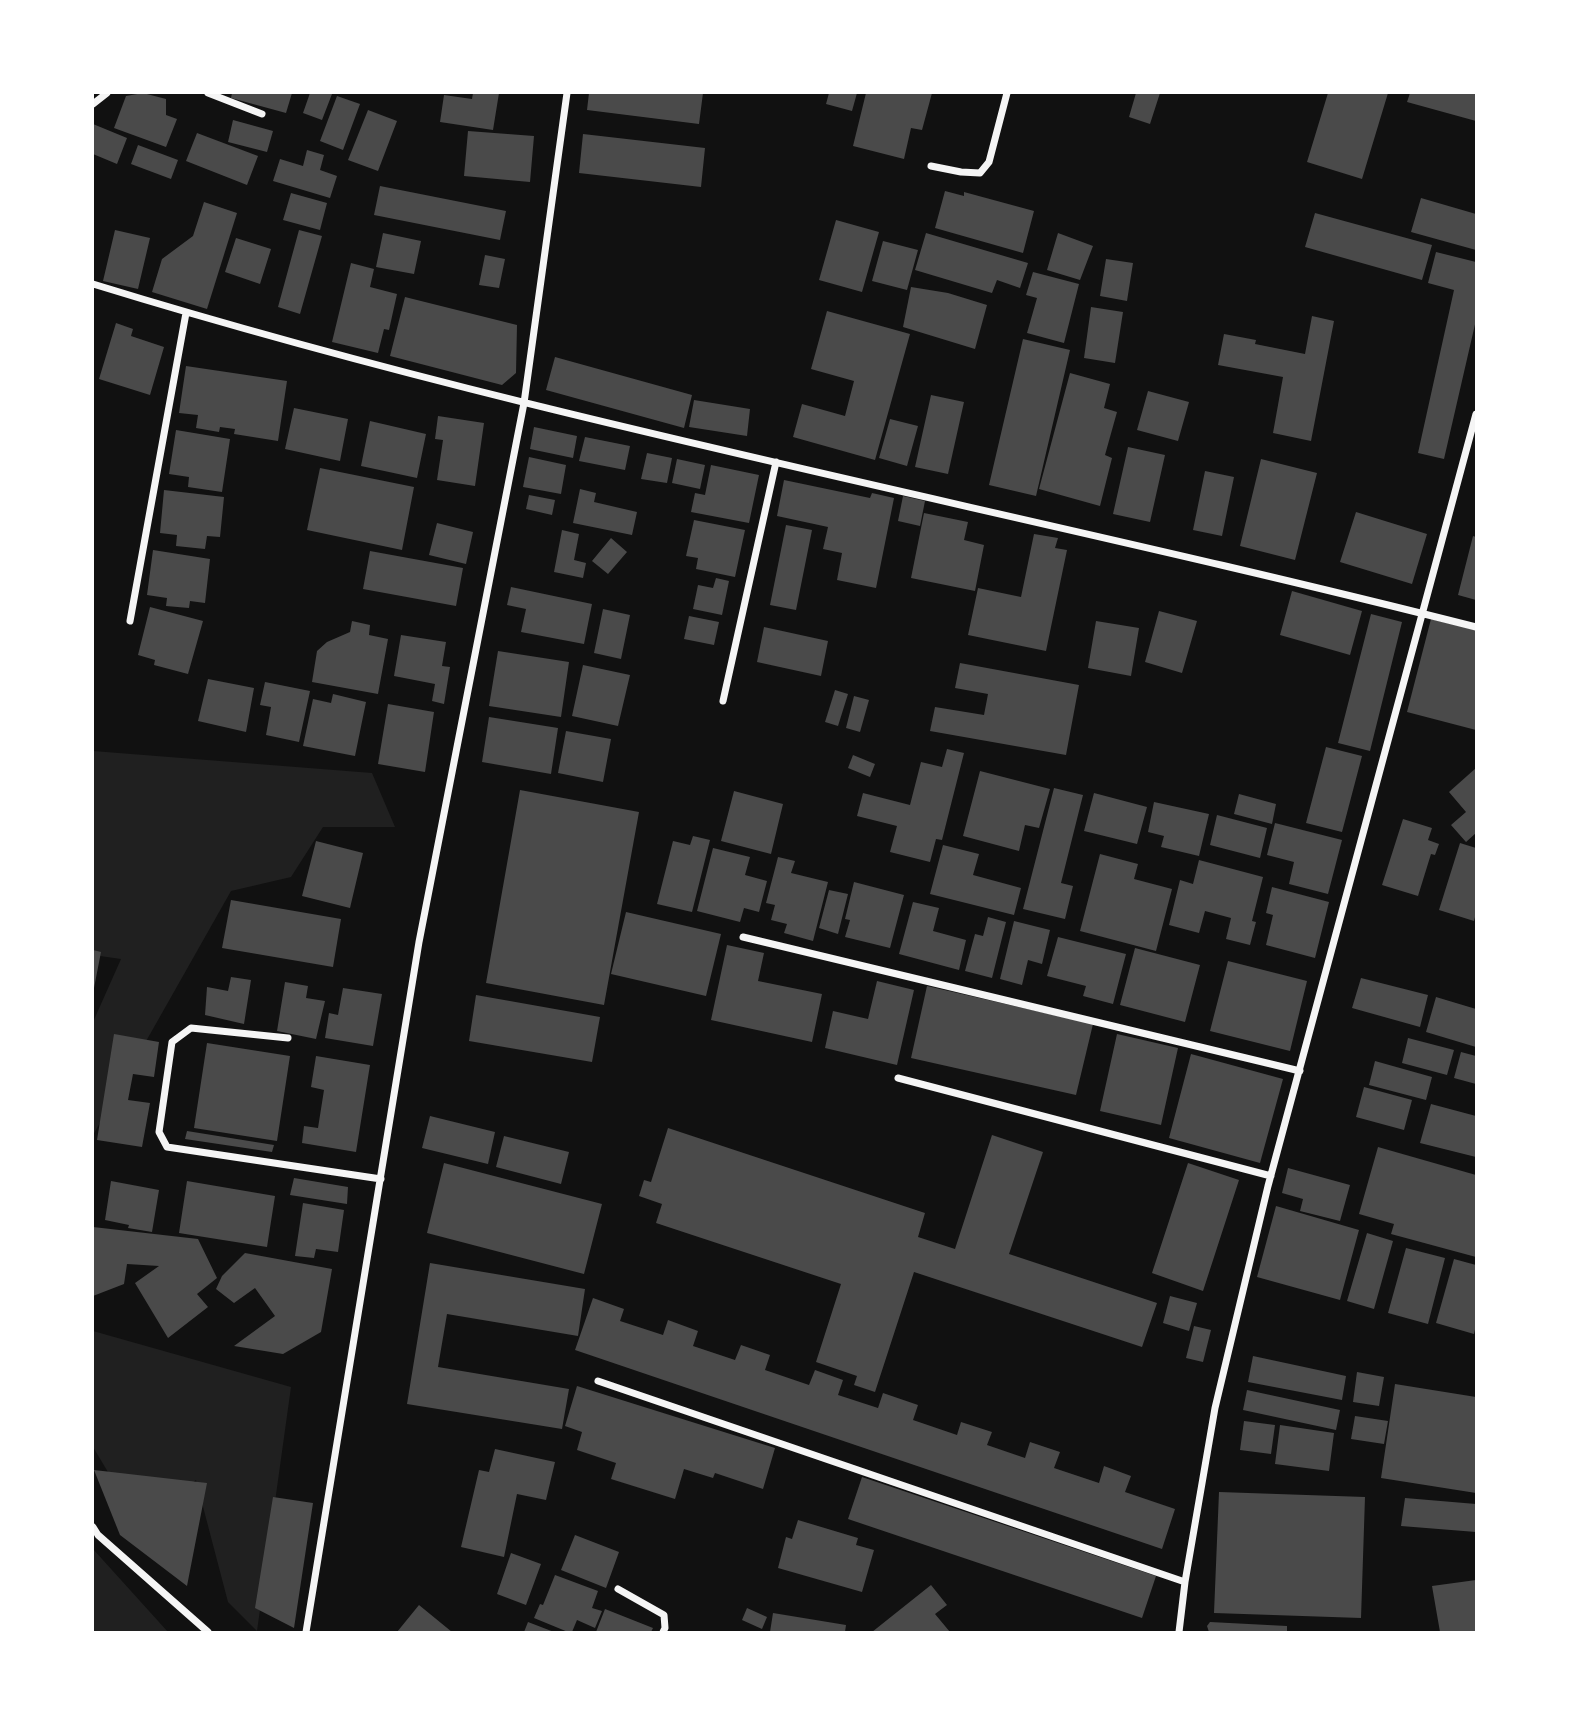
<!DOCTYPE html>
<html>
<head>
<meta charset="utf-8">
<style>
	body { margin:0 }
	#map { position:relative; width:1569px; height:1725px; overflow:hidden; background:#111; font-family:"Noto Serif",serif }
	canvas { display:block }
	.frame { position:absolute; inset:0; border:94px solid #fff; pointer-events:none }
</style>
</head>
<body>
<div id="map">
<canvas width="1569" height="1725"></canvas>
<div class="frame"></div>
</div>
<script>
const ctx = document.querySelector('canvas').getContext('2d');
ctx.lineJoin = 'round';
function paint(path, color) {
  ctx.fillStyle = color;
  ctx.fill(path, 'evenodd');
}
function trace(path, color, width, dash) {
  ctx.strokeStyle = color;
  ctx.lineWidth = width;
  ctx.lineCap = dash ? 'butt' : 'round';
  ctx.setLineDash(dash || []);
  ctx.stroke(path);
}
const green = new Path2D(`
	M93,751L372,773L395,827H323L291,877L231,891L93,1135V1022L121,959L93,955Z
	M93,1331L291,1387L257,1631L228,1602L196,1480L139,1524L93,1447Z
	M93,1549L168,1632H93Z`);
const building = new Path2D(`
	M143,93L166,99V115L177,119L166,147L114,128L126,96Z
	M232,93H292L286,113L231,98Z
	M310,93L332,94L322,120L303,113Z
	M473,93H499L493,130L440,122L444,95L472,99Z
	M589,93H703L699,124L587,110Z
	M829,93H857L852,111L826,104Z
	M866,93H932L922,130L911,128L904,159L853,146Z
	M1136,93H1160L1150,124L1129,117Z
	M1328,93H1388L1362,179L1307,162Z
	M1410,93H1476V121L1407,102Z
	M337,96L360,104L343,150L320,141Z
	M368,110L397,121L378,171L348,160Z
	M233,120L273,131L267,152L228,142Z
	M93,124L127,138L117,164L93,154Z
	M468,131L534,136L530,182L464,176Z
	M197,133L258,156L247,185L186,161Z
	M583,134L705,148L701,187L579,173Z
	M138,145L178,160L171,179L131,164Z
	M307,150L324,155L320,170L337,176L330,198L273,181L280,159L303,166Z
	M380,186L506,211L500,240L374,215Z
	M945,191L964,196V192L1034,211L1023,253L935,228Z
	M291,193L327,203L320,230L283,220Z
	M1421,198L1476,214V250L1411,232Z
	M204,202L237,213L207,309L152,292L162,259L193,236Z
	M1315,213L1432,245L1422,280L1305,247Z
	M836,220L879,232L862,292L819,280Z
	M115,230L150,238L138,289L103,281Z
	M299,230L322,236L300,314L278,307Z
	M383,233L421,241L414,274L376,267Z
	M926,233L1028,263L1020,288L997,280L992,293L915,270Z
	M1058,233L1093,246L1080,280L1047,270Z
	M236,238L271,249L260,284L225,272Z
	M883,241L918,250L907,290L872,281Z
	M1436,252L1476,262V320L1444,459L1418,453L1454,290L1428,283Z
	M485,255L505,259L499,288L479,285Z
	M1106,259L1133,263L1127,301L1100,296Z
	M351,263L374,269L370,287L397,294L389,330L384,329L378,353L332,342Z
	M1033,272L1079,284L1064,343L1027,333L1037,298L1026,295Z
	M911,287L948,293L987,305L975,349L903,327Z
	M405,297L517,325L516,373L502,385L390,356Z
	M1091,307L1123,312L1115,363L1084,358Z
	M827,311L910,334L875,460L793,437L802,404L845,416L854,381L811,369Z
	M1312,316L1334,321L1311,441L1273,433L1283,377L1218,365L1224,334L1256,340L1255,344L1305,354Z
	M116,323L133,329L131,336L164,347L150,395L99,379Z
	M1023,339L1070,350L1036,496L989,485Z
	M555,357L692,395L684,428L546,390Z
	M186,366L287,381L278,441L234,434L235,429L220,427L219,432L196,428L198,415L179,413Z
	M1070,373L1110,384L1104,408L1117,412L1105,455L1112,458L1100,506L1039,489Z
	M1148,391L1189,402L1178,441L1137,430Z
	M931,395L964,402L948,474L915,467Z
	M694,400L750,409L747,436L689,427Z
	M294,408L348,419L340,461L285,449Z
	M438,416L484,423L475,486L437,480L443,440L435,439Z
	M890,419L918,426L907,466L879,458Z
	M370,421L426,434L417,478L361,466Z
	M534,427L577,436L573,458L530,449Z
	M176,430L230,439L222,492L188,487L189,477L169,474Z
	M585,437L630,446L625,470L579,461Z
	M1128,447L1165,455L1150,522L1113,514Z
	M647,453L672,458L667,483L641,479Z
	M529,457L566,465L561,494L523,487Z
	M677,459L705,465L700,489L672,483Z
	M1261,459L1317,473L1295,560L1240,546Z
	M711,465L759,475L749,523L691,512L695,493L705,495Z
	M320,468L414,487L402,550L307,530Z
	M1205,471L1234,477L1222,536L1193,530Z
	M784,480L870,498L872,493L894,498L876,588L837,580L842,553L823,549L828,527L777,516Z
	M580,489L596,493L594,502L637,512L632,535L573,523Z
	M164,490L224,497L220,537L207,536L205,549L176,546L177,535L160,533Z
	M529,495L555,500L552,515L526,509Z
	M903,496L925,501L920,526L898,521Z
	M1356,512L1427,534L1412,584L1340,562Z
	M924,513L968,522L964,540L984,545L975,591L911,578Z
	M694,520L745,530L735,577L696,569L698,558L686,556Z
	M437,523L473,532L466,564L429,555Z
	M786,525L812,530L796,610L770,605Z
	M562,530L579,534L574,560L586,563L583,578L554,572Z
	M1034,534L1058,538L1055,548L1067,550L1046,651L968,635L978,588L1021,597Z
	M1473,536L1476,537V600L1458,595Z
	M611,538L627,552L608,574L592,561Z
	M153,550L210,559L205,603L190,601L189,608L166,606L167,598L147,595Z
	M370,551L463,568L456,606L363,589Z
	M716,578L729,581L722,615L693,609L698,585L713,588Z
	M511,587L592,604L584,644L521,632L526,609L507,605Z
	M1292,591L1362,611L1350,655L1280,635Z
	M150,607L203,621L188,674L154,665L155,660L138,655Z
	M603,609L630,615L621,659L594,653Z
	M1159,611L1197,621L1182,673L1145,662Z
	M1371,614L1402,622L1370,751L1338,743Z
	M689,616L719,622L714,645L684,639Z
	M1431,619L1476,630V730L1407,712Z
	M352,621L370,625L369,635L388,639L378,694L312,682L317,651L327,642L350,632Z
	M1096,621L1139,628L1131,676L1088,668Z
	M764,627L828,641L821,676L757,662Z
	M401,635L446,642L442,666L450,667L444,704L432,701L435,684L394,676Z
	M498,651L569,662L561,717L489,706Z
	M960,663L1079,685L1066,755L930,731L935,707L984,715L988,694L955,688Z
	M583,665L630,675L618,726L572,716Z
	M208,679L254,688L246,732L198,721Z
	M265,682L310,691L299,742L266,735L271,707L260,705Z
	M835,690L848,694L838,726L825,722Z
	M333,694L366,702L355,756L303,746L313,699L331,703Z
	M854,696L869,700L860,732L846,728Z
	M388,704L434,712L425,772L378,764Z
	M489,717L558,728L551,774L482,762Z
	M566,731L611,739L603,782L558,773Z
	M1326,747L1362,756L1342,832L1306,823Z
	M947,749L964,753L942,840L936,839L930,862L890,852L897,826L857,816L863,793L910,805L921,762L942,767Z
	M853,755L875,764L870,777L848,768Z
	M1476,768V833L1466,842L1451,825L1466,812L1449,792Z
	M980,771L1050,789L1039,828L1025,825L1019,851L963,836Z
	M1054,788L1083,795L1061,883L1073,886L1065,919L1023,909Z
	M520,790L639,812L604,1005L486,983Z
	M734,791L783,804L771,854L721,841Z
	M1094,793L1147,807L1137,844L1084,831Z
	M1239,794L1276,804L1272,824L1234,814Z
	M1154,802L1209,814L1199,856L1161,847L1164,836L1148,832Z
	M1217,815L1267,828L1260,858L1210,845Z
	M1403,819L1432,828L1428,840L1439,844L1435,855L1431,854L1418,896L1382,885Z
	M1275,823L1342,840L1328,894L1289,884L1294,862L1267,855Z
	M693,836L710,840L692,912L657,904L673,841L690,845Z
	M316,841L363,853L350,908L302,896Z
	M1460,843L1476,848V913L1474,921L1439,910Z
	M943,845L979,854L973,875L1021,888L1014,915L930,894Z
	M713,848L750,857L745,875L767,881L759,912L744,908L740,922L697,911Z
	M1100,854L1138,864L1134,879L1172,889L1156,951L1080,931Z
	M778,857L795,861L791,873L828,882L813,941L784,933L787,924L771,920L775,905L766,903Z
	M1199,860L1263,877L1252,921L1256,922L1250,945L1226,939L1231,918L1205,911L1199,933L1169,925L1180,880L1193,884Z
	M854,882L904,895L890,948L845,937L850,920L845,919Z
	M1272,887L1329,902L1315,958L1266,945L1273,915L1266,913Z
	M829,890L848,894L838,934L819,928Z
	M231,900L341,919L333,967L222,948Z
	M913,902L939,908L933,931L966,940L959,970L899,954Z
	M626,912L721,934L706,996L611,974Z
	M988,917L1006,922L992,978L965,971L975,934L983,936Z
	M1014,921L1050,930L1042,964L1028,960L1022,985L1000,979Z
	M1058,937L1126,954L1113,1004L1083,996L1086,986L1047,976Z
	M727,945L764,953L758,981L822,994L812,1042L711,1020Z
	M1135,948L1200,965L1185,1022L1120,1005Z
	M93,950L101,952L94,988H93Z
	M1228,961L1307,981L1290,1051L1210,1031Z
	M231,977L251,980L244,1024L205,1015L207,987L228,991Z
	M1361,978L1428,995L1420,1027L1352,1008Z
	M877,981L914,990L897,1065L825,1048L833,1011L868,1019Z
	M285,982L308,986L306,998L325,1001L316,1039L277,1031Z
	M927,986L1093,1024L1076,1095L911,1058Z
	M343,988L382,994L373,1046L325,1038L329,1013L338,1015Z
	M476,995L600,1017L592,1062L469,1041Z
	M1436,997L1476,1009V1047L1426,1032Z
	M114,1034L159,1042L154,1077L133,1074L128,1100L150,1103L142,1147L97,1140Z
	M1117,1034L1178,1048L1161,1125L1100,1111Z
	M1408,1038L1454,1050L1447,1075L1402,1063Z
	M207,1043L290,1056L277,1141L194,1128Z
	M1461,1052L1476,1056V1084L1454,1078Z
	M1191,1054L1283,1079L1260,1163L1169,1138Z
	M316,1056L370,1065L356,1152L302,1143L304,1126L318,1128L324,1090L311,1087Z
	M1375,1061L1432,1077L1426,1100L1369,1085Z
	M1364,1087L1412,1100L1404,1130L1356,1117Z
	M1431,1104L1476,1116V1157L1420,1143Z
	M430,1116L495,1132L488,1164L422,1148Z
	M668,1128L925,1213L918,1237L955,1249L992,1135L1043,1152L1009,1254L1157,1303L1142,1347L914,1272L875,1392L854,1385L857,1376L816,1362L841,1284L656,1223L662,1204L639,1196L644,1180L651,1182Z
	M187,1131L274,1145L272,1152L185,1139Z
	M504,1136L569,1152L561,1184L496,1167Z
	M1378,1147L1476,1175V1257L1391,1234L1394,1224L1359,1214Z
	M444,1163L602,1204L584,1274L427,1233Z
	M1188,1163L1239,1180L1203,1291L1152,1273Z
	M1288,1168L1350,1185L1340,1221L1300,1211L1303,1199L1282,1193Z
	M294,1178L348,1187L347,1204L290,1195Z
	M111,1181L159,1190L152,1232L128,1228L129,1225L105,1220Z
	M187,1181L275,1196L267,1247L179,1233Z
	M303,1203L344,1210L338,1252L316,1249L314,1258L295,1256Z
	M1276,1206L1359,1230L1340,1300L1257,1277Z
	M93,1227L198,1239L217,1278L197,1294L208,1307L168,1338L135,1283L159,1266L127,1264L124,1284L93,1296Z
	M1367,1233L1393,1241L1374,1309L1347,1301Z
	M1406,1248L1445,1258L1428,1324L1388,1313Z
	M245,1253L332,1269L321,1332L283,1354L234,1346L275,1316L255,1288L234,1303L216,1289L222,1276Z
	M1454,1259L1476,1265V1325L1474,1334L1436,1323Z
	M430,1263L585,1289L578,1336L447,1314L438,1367L569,1389L562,1429L407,1404Z
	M1170,1296L1197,1303L1189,1331L1163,1323Z
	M593,1298L624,1309L620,1321L663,1335L668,1320L698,1331L693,1346L735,1360L741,1345L770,1355L765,1370L809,1385L815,1370L843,1380L838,1395L878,1408L883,1393L918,1405L913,1420L957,1435L961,1422L992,1432L987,1445L1025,1458L1030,1442L1060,1452L1054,1468L1099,1483L1104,1466L1131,1476L1125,1492L1175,1509L1162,1549L575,1350Z
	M1194,1326L1211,1330L1203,1362L1186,1358Z
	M1253,1356L1346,1376L1342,1400L1248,1382Z
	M1357,1372L1384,1377L1379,1406L1353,1402Z
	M1395,1384L1476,1397V1493L1381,1478Z
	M577,1386L775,1448L763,1489L715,1473L713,1478L684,1469L675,1499L611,1479L616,1463L577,1450L582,1432L565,1426Z
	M1247,1390L1340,1410L1336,1430L1243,1410Z
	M1355,1416L1388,1421L1384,1444L1351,1439Z
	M1244,1421L1275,1425L1271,1454L1240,1450Z
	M1280,1425L1334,1433L1329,1471L1275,1464Z
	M495,1449L555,1462L546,1500L517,1494L504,1557L461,1547L479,1470L489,1472Z
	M94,1470L207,1483L187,1586L120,1535Z
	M862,1477L1156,1576L1142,1618L848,1519Z
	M1219,1492L1365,1497L1361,1618L1214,1613Z
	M273,1497L313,1503L294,1628L255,1608Z
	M1405,1498L1476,1504V1532L1401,1526Z
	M798,1520L858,1538L856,1545L874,1550L862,1592L778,1568L786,1537L792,1539Z
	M575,1535L619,1552L606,1588L561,1570Z
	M511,1553L541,1564L526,1605L497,1594Z
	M555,1575L598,1591L592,1608L602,1611L595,1628L577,1620L572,1632H568L534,1618L540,1604L543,1605Z
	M1476,1580V1632H1440L1432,1586Z
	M931,1585L947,1605L935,1614L950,1632H872Z
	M419,1605L452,1632H397Z
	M747,1608L767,1617L762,1629L742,1620Z
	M605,1609L653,1628L651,1632H596Z
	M773,1613L846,1625L845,1632H770Z
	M528,1622L554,1632H524Z
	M1210,1622L1287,1626V1632H1209L1207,1626Z`);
const minor = new Path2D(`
	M208,93L262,114
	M93,104L107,93
	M931,166L961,172L980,173L989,162L1007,93
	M93,284C547,424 1016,510 1476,627
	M130,621L186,313
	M723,701L776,462
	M743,937L1300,1071
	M288,1038L191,1028L172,1042L159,1132L167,1147L381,1179
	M898,1078L1271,1176
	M598,1381L1185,1582
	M93,1527L98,1535L208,1632
	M618,1589L664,1615L665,1628L663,1632
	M306,1632L419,942L524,403L567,93
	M1179,1632L1185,1582L1215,1408L1268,1186L1476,414`);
paint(green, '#202020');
paint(building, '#4a4a4a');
trace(minor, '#f5f5f5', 7);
</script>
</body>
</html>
